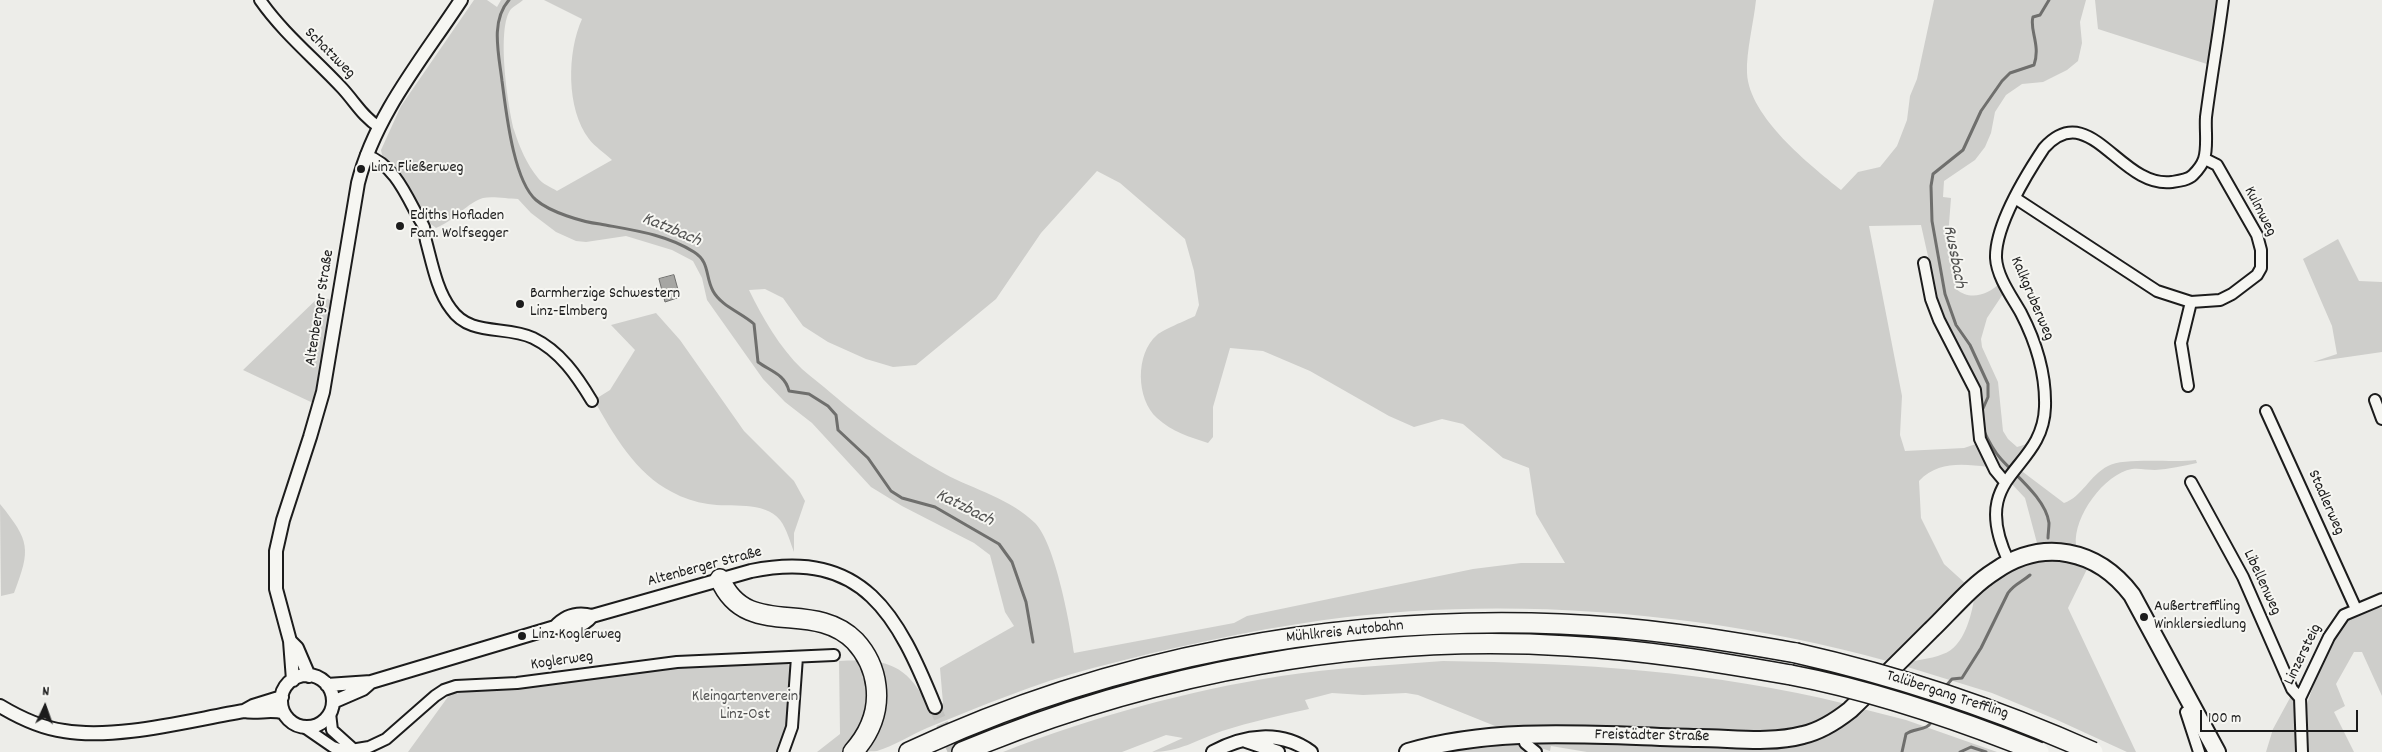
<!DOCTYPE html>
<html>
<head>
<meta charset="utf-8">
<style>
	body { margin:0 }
	#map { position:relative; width:2382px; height:752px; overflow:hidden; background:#edede9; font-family:Dekko,sans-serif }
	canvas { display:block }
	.north { position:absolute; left:20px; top:682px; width:50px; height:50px; -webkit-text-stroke:4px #f6f6f2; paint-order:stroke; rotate:3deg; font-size:14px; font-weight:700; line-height:20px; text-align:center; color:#1c1c1c }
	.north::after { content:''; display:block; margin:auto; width:18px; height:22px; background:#1c1c1c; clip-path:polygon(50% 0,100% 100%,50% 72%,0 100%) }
	.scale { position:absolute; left:2200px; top:710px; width:158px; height:22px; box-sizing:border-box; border:2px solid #1c1c1c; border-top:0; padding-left:6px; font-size:15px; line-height:18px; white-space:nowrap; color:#1c1c1c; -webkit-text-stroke:4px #f6f6f2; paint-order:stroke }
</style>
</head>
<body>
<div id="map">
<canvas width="2382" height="752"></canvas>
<div class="north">N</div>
<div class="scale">100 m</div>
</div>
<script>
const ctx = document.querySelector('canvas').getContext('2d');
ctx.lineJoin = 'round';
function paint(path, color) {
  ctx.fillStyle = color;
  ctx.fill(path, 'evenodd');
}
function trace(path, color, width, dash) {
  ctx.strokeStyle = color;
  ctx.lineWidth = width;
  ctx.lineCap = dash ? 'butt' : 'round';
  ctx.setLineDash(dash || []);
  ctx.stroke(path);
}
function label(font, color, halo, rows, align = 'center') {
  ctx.font = font + ' Dekko,sans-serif';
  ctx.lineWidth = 4;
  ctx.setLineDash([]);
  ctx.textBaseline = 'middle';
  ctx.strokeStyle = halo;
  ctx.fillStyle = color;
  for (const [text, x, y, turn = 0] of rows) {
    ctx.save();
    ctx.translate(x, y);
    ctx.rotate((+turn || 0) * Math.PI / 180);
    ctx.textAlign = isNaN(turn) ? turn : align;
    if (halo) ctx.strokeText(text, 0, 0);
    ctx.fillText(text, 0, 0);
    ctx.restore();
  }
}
const green = new Path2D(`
	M474,0H487L497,7L501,0H523C520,3 514,6 511,9C496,28 508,107 514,130C519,146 527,165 538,178C542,184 551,187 557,191L612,160C605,153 595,147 589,139C566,109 567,52 582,19L544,0H1756C1754,21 1746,52 1747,73C1749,117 1810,165 1841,190L1858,172L1880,167L1897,146L1907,120L1910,96L1917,79L1934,0H2086L2080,22L2082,43L2078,61L2067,70L2043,82L2022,84L2006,95L1995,112L1991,133L1985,147L1975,160L1944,181L1943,197L1951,198L1948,237L1955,273L1956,289C1970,301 1988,295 2000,283L2005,291L1987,318L1981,339L1982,347L1998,382L2003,431L2008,439L2017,447L2027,444L2005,473L2001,471L1983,438L1977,393L1940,310L1921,225L1869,226L1902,396L1900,435L1905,451L1964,448L1979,443L1988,467C1963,464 1938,461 1919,481L1921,518L1944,564L1966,584L1887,661C1709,612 1507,595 1324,620C1246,631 1169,648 1093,668C1036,683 981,706 927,728C911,735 894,746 877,751C863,752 833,752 817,752L840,734L839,661C888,659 906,663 930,709L943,703L940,668L1014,626L1005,612L990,555L974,543L902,506L871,487L812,423L785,402L763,379L707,300L702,278L693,261L672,250L626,236L586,242L576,241L556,232L531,213L518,199C508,199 493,196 483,198C468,202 454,221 436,228L422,217L382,155L381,150L401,106ZM1097,171L1120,183L1185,239L1194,271L1199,305L1195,316C1185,321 1164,329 1157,335C1135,354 1136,399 1157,418C1172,432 1190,437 1208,443L1213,437V407L1230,348L1263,351L1310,371L1389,416L1414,427L1442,419L1463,424L1503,458L1529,468L1536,514L1565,563H1521L1473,569L1247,616L1234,623L1074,653C1070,624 1055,543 1035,523C1011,499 975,490 945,474C900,449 870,426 831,393C822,385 811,377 802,369C780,348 762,317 749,290L765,289L783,298L803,326L828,342L866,359L893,367L916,365L996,299L1041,233Z
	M2095,0H2220L2210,65L2098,29Z
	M2338,239L2359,281L2382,282V352L2313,362L2337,354L2332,326L2303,259Z
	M320,296L333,301L313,403L243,370Z
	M656,313L680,340L744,431L794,481L805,501L794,533V552C790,542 787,529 780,520C764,500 730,508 708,504C695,502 683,498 672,492C636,474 613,434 594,400L610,390L635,350L611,325Z
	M2196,460L2197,463C2183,466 2169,469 2155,470C2148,470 2139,468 2132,469C2104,474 2073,517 2076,545L2054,542L2037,543L2025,498L2010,482L2019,469L2064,503C2082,497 2090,475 2108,466C2124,457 2174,463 2196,460Z
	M0,504C30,541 31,549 14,593L1,596Z
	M2053,557L2089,565L2068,608L2136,752H2127L2055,719L1992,693L1901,665C1915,659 1929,660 1943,654C1965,647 1972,613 1975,594L2011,567Z
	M2376,607L2382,608V696L2362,652H2354L2336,684L2345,706L2334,712L2354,752H2308L2307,704L2318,672L2339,629L2349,618Z
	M783,661L788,663L792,675L788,732L779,752H408L450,694L672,667Z
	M1443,661C1579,663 1713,671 1846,704L1815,724L1784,732L1500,728L1418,695L1406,693L1363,695L1332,693L1305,700L1309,709C1280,715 1251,722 1222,731C1197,740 1179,752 1152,752L1183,738L1166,735L1122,752H1003C1092,717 1186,691 1281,676C1334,668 1389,665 1443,661Z
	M2291,696L2295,705L2298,752H2266L2273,729Z
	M1859,708L1906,720L1997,752H1587L1551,746L1550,751L1541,748L1533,742L1759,744Z
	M1513,741L1529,752H1429Z`);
const water = new Path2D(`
	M674,275L680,297L665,302L659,279Z`);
const stream = new Path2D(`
	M509,0C490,21 499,55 502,81C506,110 513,180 536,200C550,212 582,222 600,224C632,230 666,234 694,252C710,262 705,276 713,291C721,306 742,313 754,324L758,362C770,371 785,374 789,391L809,394L828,406L836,415L838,430L868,458L891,491L902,498L935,507L999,544L1012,562L1026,602L1033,642
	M1981,413L1988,397V384L1970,345L1956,325L1945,294L1932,221L1931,186L1933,174L1963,150L1981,111L2002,81L2010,73L2034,65C2041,45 2029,29 2033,17L2040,15L2049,0
	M1983,429C1988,440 1993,450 2001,459C2016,476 2046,499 2049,523C2049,528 2048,534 2048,538
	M1945,687L1952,679L1962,678L1981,648L2008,593C2014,584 2022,582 2030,575
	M1902,752L1906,734C1915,727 1928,732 1933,719
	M1960,752L1971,747L1986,752`);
const tertiaryTunnel = new Path2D(`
	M935,707L954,752`);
const minor = new Path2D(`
	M260,0C283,33 314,58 342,88C355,102 363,117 379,127
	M366,155C392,164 404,190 416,213C418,218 422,222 424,227C425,231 425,237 426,241C432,263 437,291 451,309C470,337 506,325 533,338C560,351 577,376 592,401
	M2015,198L2157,291L2191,302L2220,300L2232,294L2257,275L2261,268V250L2257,235L2217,165L2205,159
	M1924,263L1931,299L1939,320L1975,390L1980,439L1995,470L2005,482
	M2188,386L2181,343L2191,302
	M2375,400L2382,419
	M2266,411L2356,609
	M2191,482L2243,577L2292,689L2300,698
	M2009,562C1966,473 2043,473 2045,407C2046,375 2036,342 2021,313C2012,297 1997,277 1996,258C1995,226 2026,175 2044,148C2090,97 2120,189 2172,182C2179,181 2188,180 2193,175C2197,171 2202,165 2204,159C2208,147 2205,130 2206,117C2211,78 2218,39 2223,0
	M2186,712L2199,752
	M330,713L332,730L352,748
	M304,727L333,747L345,751L369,747L386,739L435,696L444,690L456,686L517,683L677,662L834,655
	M1524,735L1525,743L1536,752
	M783,752L792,727L797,657
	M2302,752L2300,698L2329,637L2344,615L2382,599`);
const tertiary = new Path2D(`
	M555,627C569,630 583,627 592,616
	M290,641L297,648L309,676
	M281 701a26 26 0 1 1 52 0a26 26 0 1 1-52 0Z
	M293,680L290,641L276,589V551L283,520L310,437L323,392L358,183C375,115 423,58 461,0
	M327,685L371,682L555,627C565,616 577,612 592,616L751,571C864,548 898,616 935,707
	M333,702L363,689L371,682
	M0,706C20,718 41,728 64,731C117,740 190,720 244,711C257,714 272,708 284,713
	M244,711L253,706L282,697
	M1246,741L1278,752
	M1213,752C1244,735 1281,730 1311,752`);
const primary = new Path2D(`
	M1408,752C1501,725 1602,736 1698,738C1732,738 1770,744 1803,735C1821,731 1836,721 1850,710C1877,684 1904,657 1931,630C1951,611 1971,586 1995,571C2043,538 2097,549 2132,595L2217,752`);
const motorway = new Path2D(`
	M720,579C747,641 812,598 855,641C867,654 874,669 876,686C879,711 870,733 853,752
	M909,752C1111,657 1339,615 1561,624C1640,627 1718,639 1796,653
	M962,752C1151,673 1363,633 1568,646C1644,650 1717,662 1791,675`);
const motorwayBridge = new Path2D(`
	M1796,653C1898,676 1997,709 2093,752
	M1791,675C1876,691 1959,720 2039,752`);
const markers = [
	[361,169,5,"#1c1c1c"],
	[400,226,5,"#1c1c1c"],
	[520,304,5,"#1c1c1c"],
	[2144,617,5,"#1c1c1c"],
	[522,636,5,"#1c1c1c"]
];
const streetNames = [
	["Schatzweg",329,54,45],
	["Kulmweg",2259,212,63],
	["Kalkgruberweg",2031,299,67],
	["Altenberger Straße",321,308,-81],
	["Stadlerweg",2325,503,66],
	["Altenberger Straße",705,568,-15],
	["Libellenweg",2261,583,65],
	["Mühlkreis Autobahn",1345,633,-6],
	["Linzersteig",2304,655,-64],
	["Koglerweg",562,662,-8],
	["Talübergang Treffling",1947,696,18],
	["Freistädter Straße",1652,737,1]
];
const poiNames = [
	["Linz Fließerweg",371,169],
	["Ediths Hofladen",410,217],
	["Fam. Wolfsegger",410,235],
	["Barmherzige Schwestern",530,295],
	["Linz-Elmberg",530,313],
	["Außertreffling",2154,608],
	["Winklersiedlung",2154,626],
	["Linz Koglerweg",532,636]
];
const parkNames = [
	["Kleingartenverein",745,698],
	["Linz-Ost",745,716]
];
const waterNames = [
	["Katzbach",671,231,23],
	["Russbach",1953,257,79],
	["Katzbach",964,509,27]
];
paint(green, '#cececb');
paint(water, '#a6a6a3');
trace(water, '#6f6f6d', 1);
trace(stream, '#6f6f6d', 3);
trace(tertiaryTunnel, '#c3c3c0', 12, [12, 6]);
trace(minor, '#1c1c1c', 14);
trace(tertiary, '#1c1c1c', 16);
trace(primary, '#1c1c1c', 20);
trace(motorway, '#1c1c1c', 22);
trace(minor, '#f6f6f2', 10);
trace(tertiary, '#f6f6f2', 12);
trace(primary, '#f6f6f2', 16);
trace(motorway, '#f6f6f2', 19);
trace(motorwayBridge, '#1c1c1c', 22, []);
trace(motorwayBridge, '#f6f6f2', 19);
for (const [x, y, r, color] of markers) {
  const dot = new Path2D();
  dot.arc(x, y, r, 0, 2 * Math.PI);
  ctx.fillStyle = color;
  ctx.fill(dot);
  trace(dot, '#f6f6f2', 2);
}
label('16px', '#1c1c1c', '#f6f6f2', streetNames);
label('16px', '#1c1c1c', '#f6f6f2', poiNames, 'left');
label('16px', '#515151', '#f6f6f2', parkNames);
label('italic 18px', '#535352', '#f6f6f2', waterNames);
</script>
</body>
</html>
